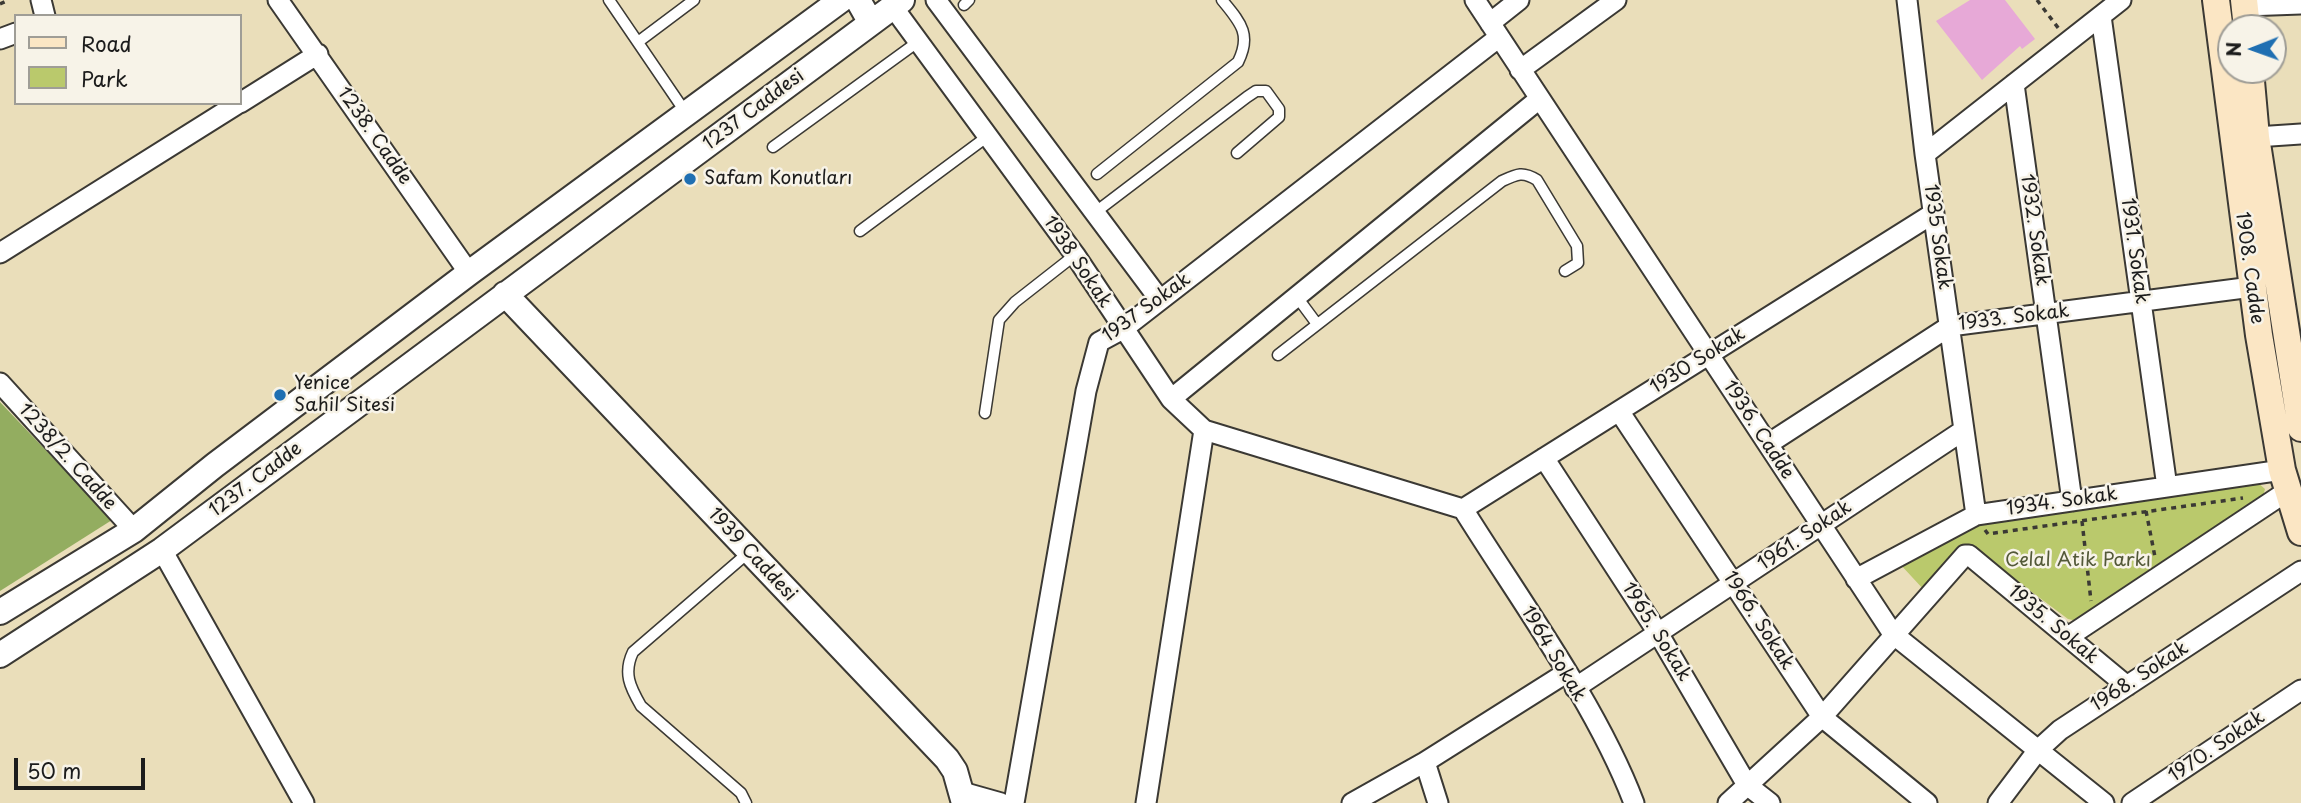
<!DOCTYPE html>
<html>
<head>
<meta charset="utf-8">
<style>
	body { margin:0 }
	#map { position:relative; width:2301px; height:803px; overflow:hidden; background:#eadeba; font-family:"Playpen Sans",sans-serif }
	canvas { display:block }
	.legend { position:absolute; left:14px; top:14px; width:228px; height:91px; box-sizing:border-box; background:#f7f3e8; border:2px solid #9f9d96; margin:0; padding:9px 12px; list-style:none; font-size:21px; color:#1c1c1c }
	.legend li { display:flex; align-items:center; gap:14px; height:35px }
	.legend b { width:35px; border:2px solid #9f9d96 }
	.north { position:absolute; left:2217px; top:14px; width:70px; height:70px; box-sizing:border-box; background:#f7f3e8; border:2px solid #9f9d96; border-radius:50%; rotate:269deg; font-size:19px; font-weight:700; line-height:28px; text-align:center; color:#1c1c1c }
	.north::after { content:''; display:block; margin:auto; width:24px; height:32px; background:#1f6fb2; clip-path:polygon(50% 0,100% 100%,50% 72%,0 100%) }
	.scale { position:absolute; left:14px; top:758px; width:131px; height:32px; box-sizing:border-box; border:4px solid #1c1c1c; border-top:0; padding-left:9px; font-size:21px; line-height:24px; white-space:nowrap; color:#1c1c1c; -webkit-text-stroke:5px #f7f3e8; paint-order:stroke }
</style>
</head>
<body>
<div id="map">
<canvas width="2301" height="803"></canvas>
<ul class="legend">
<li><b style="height:9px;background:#fbe6c4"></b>Road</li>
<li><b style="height:19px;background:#bac96c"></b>Park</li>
</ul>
<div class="north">N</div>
<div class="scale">50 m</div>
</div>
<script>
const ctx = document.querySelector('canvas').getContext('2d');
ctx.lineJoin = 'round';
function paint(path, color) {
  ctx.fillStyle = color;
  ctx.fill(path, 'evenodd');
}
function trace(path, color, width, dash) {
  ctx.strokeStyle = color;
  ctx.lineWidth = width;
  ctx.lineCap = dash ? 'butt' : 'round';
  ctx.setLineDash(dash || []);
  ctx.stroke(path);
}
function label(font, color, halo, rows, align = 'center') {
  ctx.font = font + ' "Playpen Sans",sans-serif';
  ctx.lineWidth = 5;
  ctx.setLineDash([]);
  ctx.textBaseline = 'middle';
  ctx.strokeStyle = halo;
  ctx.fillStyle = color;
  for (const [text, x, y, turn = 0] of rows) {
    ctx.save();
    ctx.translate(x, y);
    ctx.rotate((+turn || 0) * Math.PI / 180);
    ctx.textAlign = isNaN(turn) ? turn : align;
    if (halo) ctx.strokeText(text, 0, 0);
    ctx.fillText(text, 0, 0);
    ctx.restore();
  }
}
const green = new Path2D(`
	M2257,482L2265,489L2262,500L2077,621L2068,619L1973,548L1925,591L1899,563L1985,523Z`);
const forest = new Path2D(`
	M0,402L112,520L0,591Z`);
const building = new Path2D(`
	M1970,0H2005L2035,39L2022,49L2020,46L1982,80L1936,21Z`);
const path = new Path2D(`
	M2037,0L2059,29
	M0,4L9,0
	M2146,511L2155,557
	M2082,521L2091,601
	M1985,530L1988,534L2243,498`);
const service = new Path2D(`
	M609,0L686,113
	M964,5L969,0
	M638,42L694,0
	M773,147L919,41
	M1097,174L1238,62C1252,34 1240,22 1222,0
	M1097,211L1247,97L1256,91H1266L1279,109V117L1237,153
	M860,231L988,136
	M1297,297L1317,324
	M1278,355L1502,181C1517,174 1523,171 1537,180L1577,246L1578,263L1565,271
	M985,413L999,320L1015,302L1075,255
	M746,803L741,793L641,706C630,687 623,673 633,652L749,552`);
const minor = new Path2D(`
	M41,0L45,16
	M278,0L469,273
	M936,0L1160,300
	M1475,0L1893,634L2104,803
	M1907,0L1925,154L1976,515
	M2245,6L2301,4
	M893,7L1075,255L1171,399L1204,430L1463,509
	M2101,16L2167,487
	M1490,23L1519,0
	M0,39L16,33
	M1520,70L1616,0
	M2014,84L2072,501
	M240,103L318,54
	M2256,137L2301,134
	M1925,154L2121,0
	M0,253L239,103
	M0,383L134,530
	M1171,399L1538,100
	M1619,411L1822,717L1927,803
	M1768,444L1950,326L2252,287
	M1544,458L1658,633L1747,785L1770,803
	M1463,509L1934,213
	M1463,509C1519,599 1597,705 1634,803
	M162,550L304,803
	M1856,579L1976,515L2282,470
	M2068,637L2286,492
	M1575,688L1964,430
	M1425,762L1438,803
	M962,792L1001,803
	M1014,803L1086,391L1099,342L1123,329L1498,38
	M1146,803L1204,430
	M1352,803L1425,762L1566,673
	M1728,803L1822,717L1965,555H1969L2127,686
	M1998,803L2038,750L2060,730L2301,571
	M2132,803L2301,690`);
const tertiary = new Path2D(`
	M858,0L871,23
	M505,294L947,759L955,771L964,803
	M0,612L134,530L215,465L469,273L841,0
	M0,655L162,550L902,0`);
const secondary = new Path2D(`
	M2216,0L2259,335L2282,470L2301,532
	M2244,0L2247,28
	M2250,70L2256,137L2301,428`);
const markers = [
	[690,179,7,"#1f6fb2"],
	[280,395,7,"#1f6fb2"]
];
const streetNames = [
	["1237 Caddesi",754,110,-37],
	["1238. Cadde",374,136,55],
	["1932. Sokak",2034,230,82],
	["1935 Sokak",1937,237,82],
	["1931. Sokak",2134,251,82],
	["1938 Sokak",1077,262,56],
	["1908. Cadde",2249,268,82],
	["1937 Sokak",1147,308,-36],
	["1933. Sokak",2014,318,-7],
	["1930 Sokak",1698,361,-32],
	["1936. Cadde",1758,430,57],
	["1238/2. Cadde",67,457,48],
	["1237. Cadde",256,480,-37],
	["1934. Sokak",2062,502,-8],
	["1961. Sokak",1805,536,-34],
	["1939 Caddesi",752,555,47],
	["1966. Sokak",1758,621,57],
	["1935. Sokak",2053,625,40],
	["1965. Sokak",1656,632,58],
	["1964 Sokak",1553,654,59],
	["1968. Sokak",2140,677,-33],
	["1970. Sokak",2217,747,-34]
];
const poiNames = [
	["Safam Konutları",704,179],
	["Yenice",294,384],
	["Sahil Sitesi",294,406]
];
const parkNames = [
	["Celal Atik Parkı",2078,561]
];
paint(green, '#bac96c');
paint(forest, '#93ad60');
paint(building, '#e7a9d7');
trace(service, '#3b3934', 13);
trace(minor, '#3b3934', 23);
trace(tertiary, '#3b3934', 28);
trace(secondary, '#3b3934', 30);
trace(path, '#3b3934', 3.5, [5, 5]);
trace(service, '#fff', 10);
trace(minor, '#fff', 19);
trace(tertiary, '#fff', 24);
trace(secondary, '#fbe6c4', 26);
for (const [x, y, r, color] of markers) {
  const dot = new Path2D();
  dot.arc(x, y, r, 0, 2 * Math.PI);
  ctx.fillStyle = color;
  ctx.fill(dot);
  trace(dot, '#f7f3e8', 2.5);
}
label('19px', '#1c1c1c', '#f7f3e8', streetNames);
label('19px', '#1c1c1c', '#f7f3e8', poiNames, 'left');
label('19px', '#535938', '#f7f3e8', parkNames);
</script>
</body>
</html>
